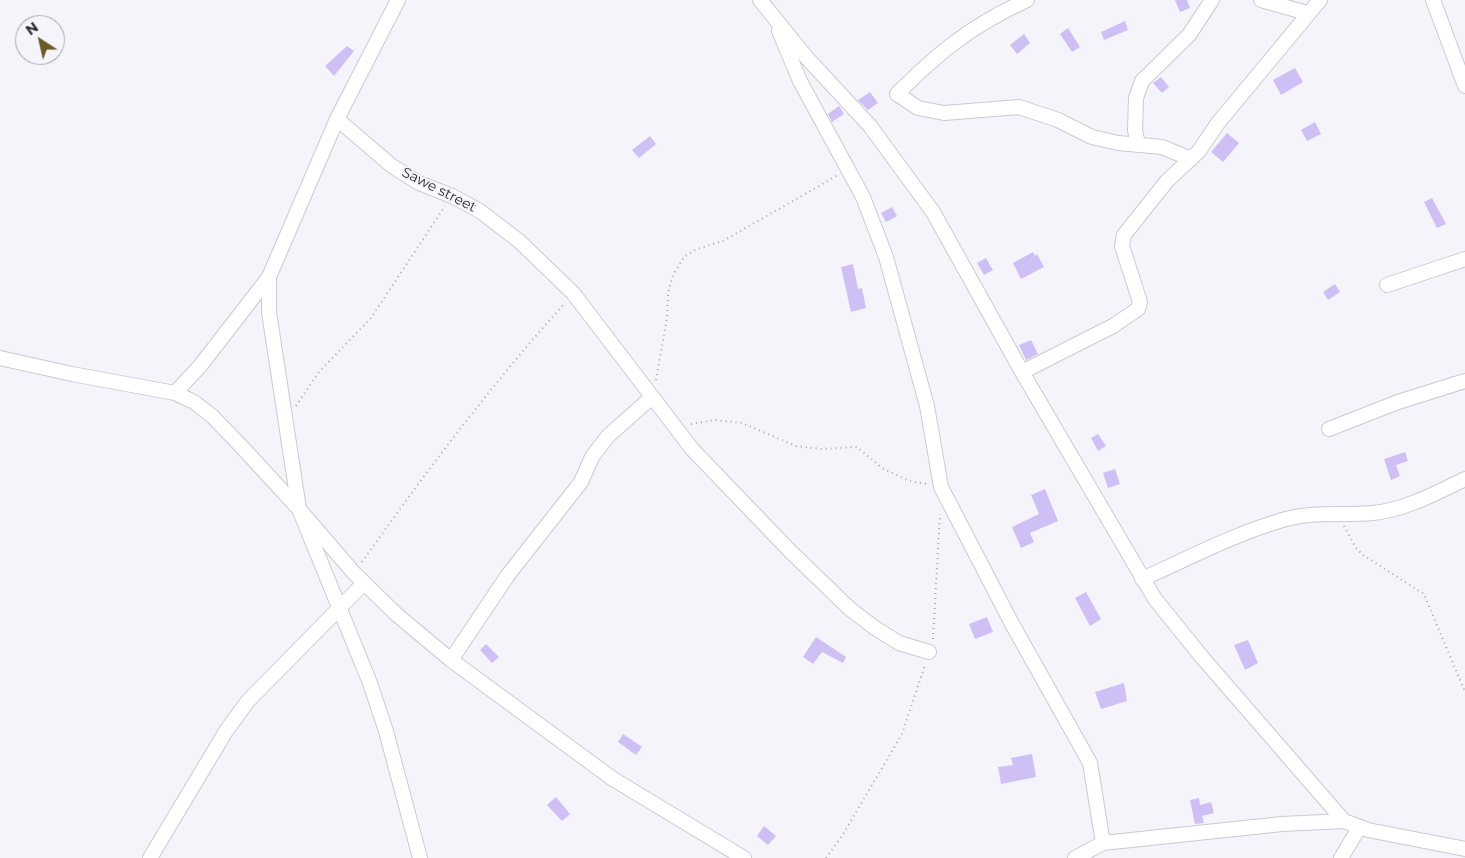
<!DOCTYPE html>
<html>
<head>
<meta charset="utf-8">
<style>
	body { margin:0 }
	#map { position:relative; width:1465px; height:858px; overflow:hidden; background:#f5f4fb; font-family:Montserrat,sans-serif }
	canvas { display:block }
	.north { position:absolute; left:15px; top:15px; width:50px; height:50px; box-sizing:border-box; background:#f5f4fb; border:1px solid #a3a2a7; border-radius:50%; rotate:325deg; font-size:14px; font-weight:700; line-height:20px; text-align:center; color:#282729 }
	.north::after { content:''; display:block; margin:auto; width:18px; height:22px; background:#695c29; clip-path:polygon(50% 0,100% 100%,50% 72%,0 100%) }
</style>
</head>
<body>
<div id="map">
<canvas width="1465" height="858"></canvas>
<div class="north">N</div>
</div>
<script>
const ctx = document.querySelector('canvas').getContext('2d');
ctx.lineJoin = 'round';
function paint(path, color) {
  ctx.fillStyle = color;
  ctx.fill(path, 'evenodd');
}
function trace(path, color, width, dash) {
  ctx.strokeStyle = color;
  ctx.lineWidth = width;
  ctx.lineCap = dash ? 'butt' : 'round';
  ctx.setLineDash(dash || []);
  ctx.stroke(path);
}
function label(font, color, halo, rows, align = 'center') {
  ctx.font = font + ' Montserrat,sans-serif';
  ctx.lineWidth = 4;
  ctx.setLineDash([]);
  ctx.textBaseline = 'middle';
  ctx.strokeStyle = halo;
  ctx.fillStyle = color;
  for (const [text, x, y, turn = 0] of rows) {
    ctx.save();
    ctx.translate(x, y);
    ctx.rotate((+turn || 0) * Math.PI / 180);
    ctx.textAlign = isNaN(turn) ? turn : align;
    if (halo) ctx.strokeText(text, 0, 0);
    ctx.fillText(text, 0, 0);
    ctx.restore();
  }
}
const building = new Path2D(`
	M1175,0H1187L1190,8L1180,12Z
	M1125,21L1128,30L1104,40L1101,32Z
	M1068,28L1080,47L1072,52L1060,34Z
	M1024,34L1030,43L1017,54L1010,45Z
	M347,46L354,51L334,76L325,66Z
	M1295,68L1303,82L1281,95L1273,80Z
	M1161,77L1169,87L1162,93L1153,83Z
	M870,92L878,103L868,110L858,100Z
	M839,106L844,114L832,122L828,114Z
	M1315,122L1321,134L1307,141L1301,130Z
	M1227,133L1239,143L1223,162L1211,152Z
	M650,136L656,144L639,158L632,150Z
	M1432,198L1446,224L1437,228L1424,202Z
	M892,207L897,216L886,222L881,213Z
	M1033,252L1035,256L1037,254L1044,267L1021,279L1013,263Z
	M986,258L993,270L984,275L977,263Z
	M853,264L858,289L862,288L866,308L851,312L841,267Z
	M1335,284L1340,292L1328,300L1323,292Z
	M1031,340L1038,354L1026,360L1019,345Z
	M1098,434L1106,446L1098,451L1091,438Z
	M1405,452L1408,461L1396,465L1400,476L1391,480L1384,459Z
	M1115,469L1120,484L1108,488L1103,473Z
	M1045,489L1058,521L1030,533L1034,542L1021,548L1012,527L1039,514L1031,495Z
	M1086,592L1101,619L1090,626L1075,598Z
	M987,617L993,632L975,639L969,624Z
	M816,637L846,657L843,663L822,652L813,664L803,657Z
	M1248,640L1258,663L1245,670L1234,645Z
	M486,644L499,657L492,663L480,650Z
	M1124,683L1127,701L1101,709L1095,692Z
	M623,734L642,747L636,755L618,742Z
	M1032,754L1036,777L1001,784L998,767L1013,765L1011,758Z
	M556,797L570,814L562,821L547,805Z
	M1199,798L1200,805L1211,802L1214,813L1202,816L1204,823L1195,824L1190,800Z
	M764,826L776,836L768,845L757,836Z`);
const path = new Path2D(`
	M656,380L667,318L668,293L673,275L684,257L697,249L723,241L838,175
	M296,406L318,373L371,318L445,206
	M691,424L715,420L742,423L796,446L821,449L857,447L882,468L909,481L927,484
	M1344,526L1356,548L1363,555L1424,594L1465,692
	M362,562C425,473 491,385 564,304
	M933,639L940,514
	M826,858L842,836L902,734L925,665`);
const street = new Path2D(`
	M398,0L337,119L269,277V312L299,509L370,683L386,731L420,858
	M760,0L807,58L870,126L933,212L1022,372L1155,599L1201,656L1344,821L1368,830L1465,849
	M1027,0C971,26 940,51 897,94L918,108L944,113L1019,107L1058,120L1092,137L1118,143L1162,147L1191,159
	M1261,0L1307,13
	M1433,0L1465,86
	M779,31L800,81L863,197L886,257L927,406L941,487L1011,622L1090,763L1103,843
	M337,119L392,166L419,183L452,196L480,211L519,241L573,293L692,449L790,551L850,609L875,628L899,643L929,652
	M1138,144L1135,130L1136,98L1142,81L1189,35L1212,0
	M1387,285L1465,259
	M0,358L72,374L175,393L194,402L212,416L241,446L299,509L354,573L396,614L451,660L613,779L744,858
	M1022,372L1113,326L1138,309L1140,302L1122,246L1124,235L1167,181L1199,151L1218,123L1320,0
	M175,393L200,366L269,277
	M1329,429L1398,402L1465,381
	M1142,579C1189,558 1236,533 1286,519C1315,511 1343,516 1373,513C1405,510 1436,493 1465,479
	M451,660L508,575L581,482L592,457L608,436L652,397
	M150,858L226,731L248,701L364,583
	M1075,858L1103,843L1282,824L1344,821
	M1341,858L1359,828`);
const streetNames = [
	["Sawe street",439,190,27]
];
paint(building, '#cebff5');
trace(street, '#cbcad1', 16);
trace(path, '#a6a5aa', 2, [1, 4]);
trace(street, '#fff', 14);
label('14px', '#282729', '#f5f4fb', streetNames);
</script>
</body>
</html>
